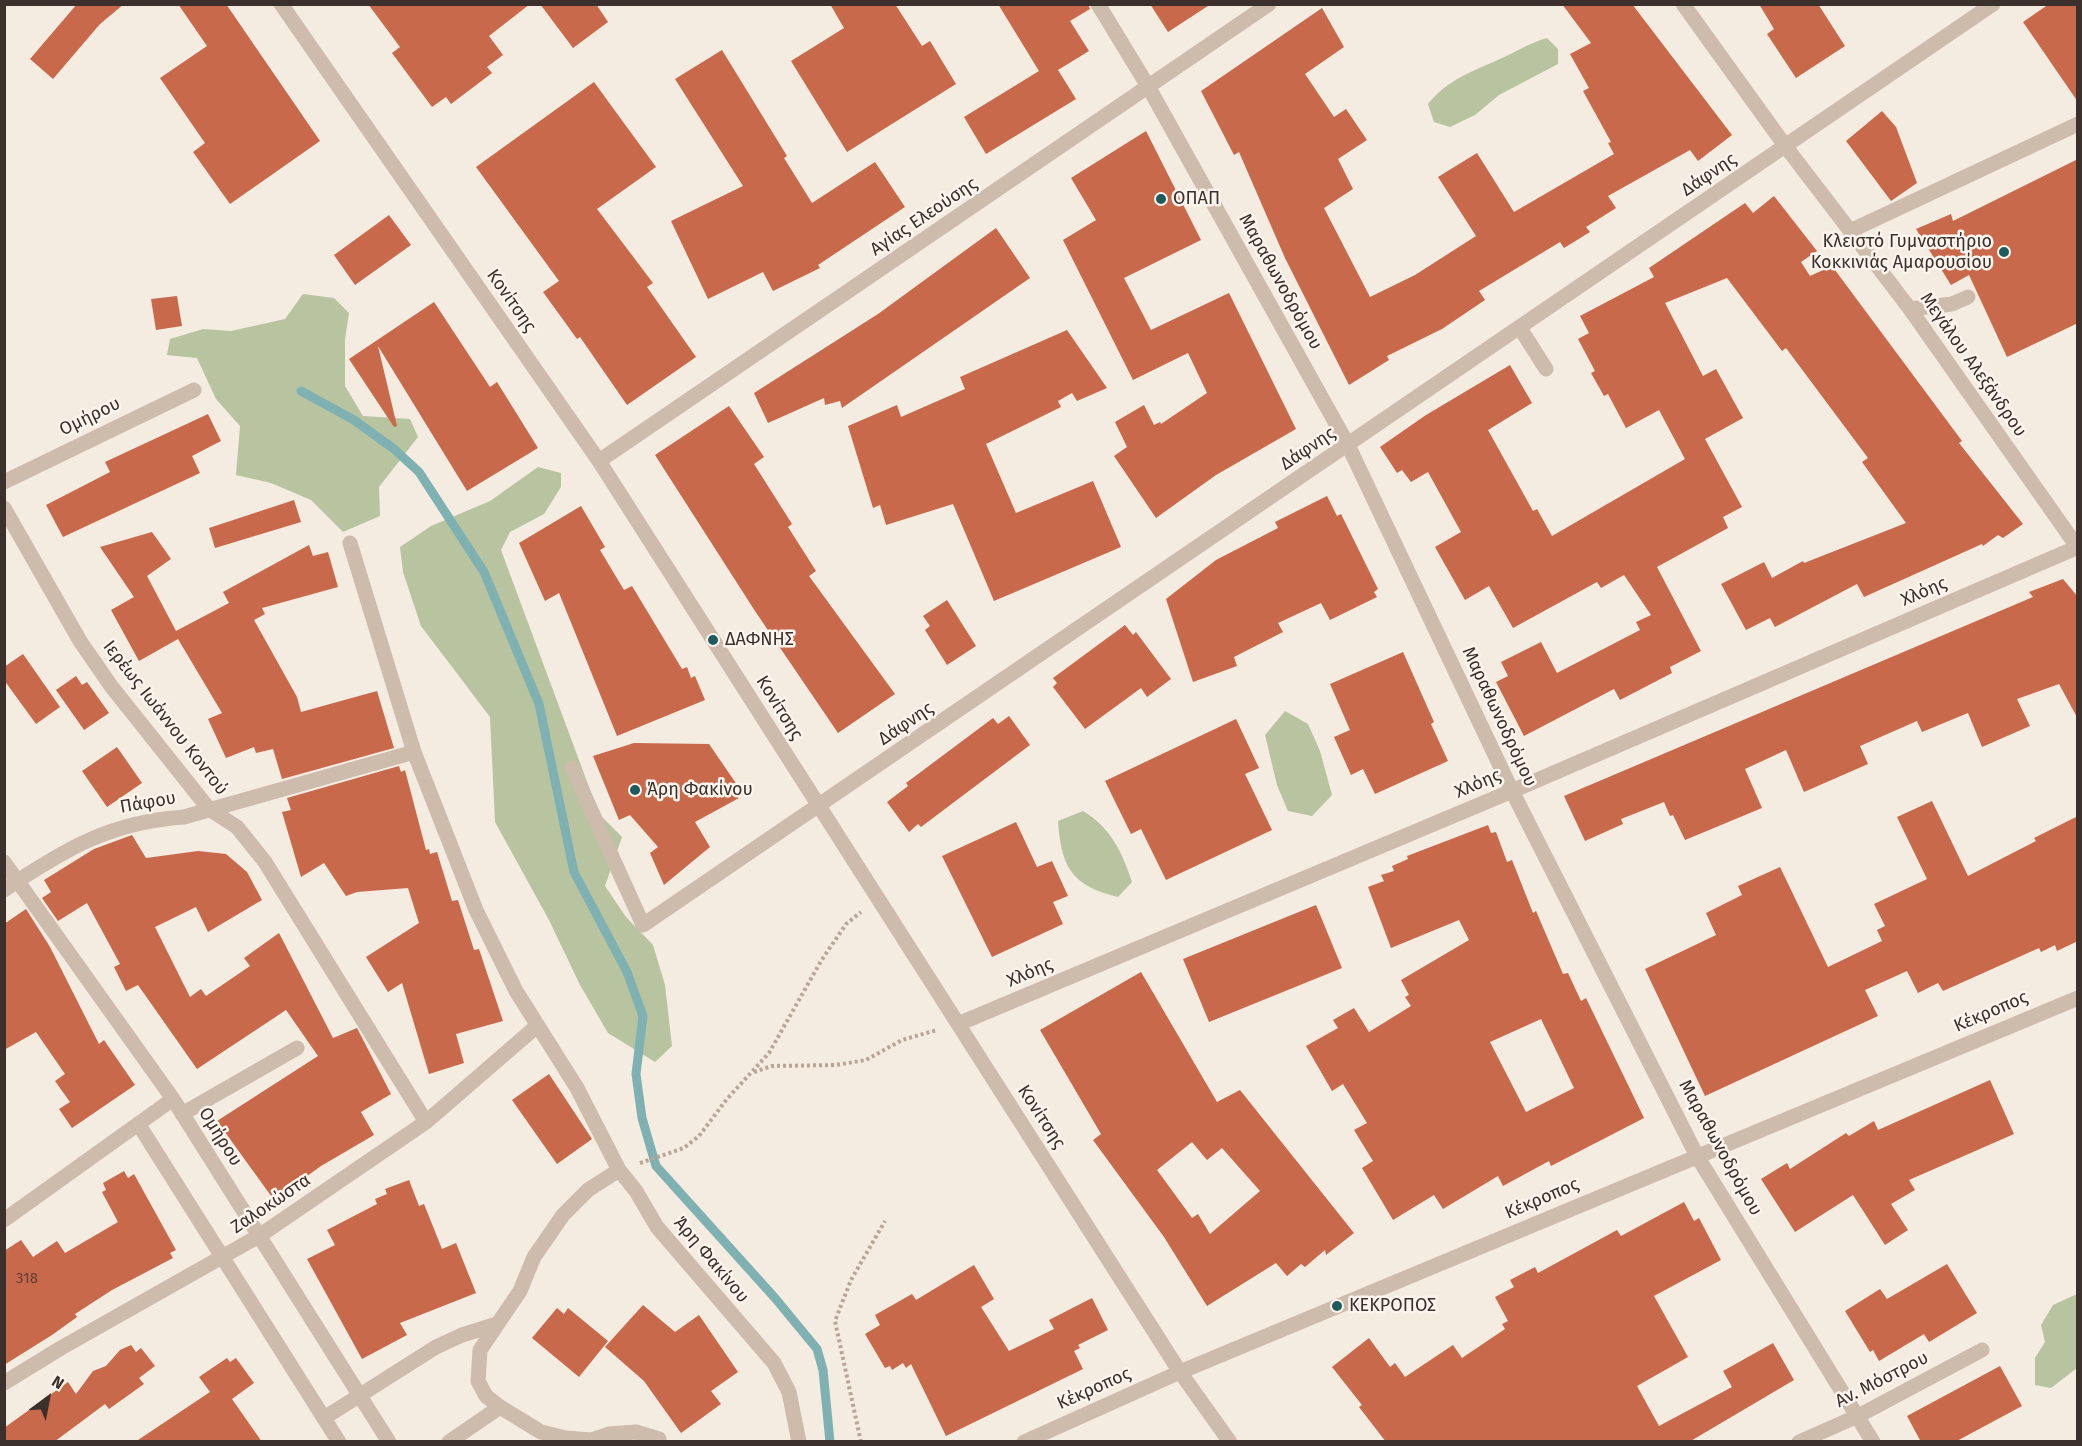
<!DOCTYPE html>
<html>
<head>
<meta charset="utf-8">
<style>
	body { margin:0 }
	#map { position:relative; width:2082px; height:1446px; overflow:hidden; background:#f4ebe1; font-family:"Fira Sans",sans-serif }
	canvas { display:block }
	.frame { position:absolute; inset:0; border:6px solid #3b302b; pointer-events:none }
	.north { position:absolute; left:18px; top:1368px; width:60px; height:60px; -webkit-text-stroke:4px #fbf5ee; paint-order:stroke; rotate:32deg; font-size:16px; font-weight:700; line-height:24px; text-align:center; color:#3b302b }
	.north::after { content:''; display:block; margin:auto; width:21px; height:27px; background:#3b302b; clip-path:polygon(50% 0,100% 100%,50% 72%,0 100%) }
</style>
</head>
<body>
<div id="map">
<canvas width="2082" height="1446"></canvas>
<div class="frame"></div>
<div class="north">N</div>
</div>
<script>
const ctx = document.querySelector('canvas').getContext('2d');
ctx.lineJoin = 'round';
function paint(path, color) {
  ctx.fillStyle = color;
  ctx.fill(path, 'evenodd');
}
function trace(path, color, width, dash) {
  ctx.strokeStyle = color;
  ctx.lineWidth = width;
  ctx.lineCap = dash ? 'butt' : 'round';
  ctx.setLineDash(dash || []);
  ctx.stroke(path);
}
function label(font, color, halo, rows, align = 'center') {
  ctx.font = font + ' "Fira Sans",sans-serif';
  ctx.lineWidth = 5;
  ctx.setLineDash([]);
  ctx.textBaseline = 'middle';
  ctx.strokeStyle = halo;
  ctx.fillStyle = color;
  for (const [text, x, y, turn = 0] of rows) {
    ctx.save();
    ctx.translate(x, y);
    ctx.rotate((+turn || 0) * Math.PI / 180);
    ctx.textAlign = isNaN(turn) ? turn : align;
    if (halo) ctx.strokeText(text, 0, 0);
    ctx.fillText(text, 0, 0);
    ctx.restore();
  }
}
const green = new Path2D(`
	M1547,38L1558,49V64L1499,95L1475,115L1450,127L1434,122L1428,104C1447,80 1473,71 1500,59C1516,52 1529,43 1547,38Z
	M303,294L334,298L349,313L345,339V386L363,416L410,419L418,437L379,487L380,516L343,532L311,500L271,483L236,475L240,426L216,399L197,358L167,355L170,339L203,329L231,331L285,319Z
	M538,467L561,473V487L544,514L510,532L501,550L599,814L622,837L605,886L626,917L653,945L665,985L672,1046L655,1062L608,1033L580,985L549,920L495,822L490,717L421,626L403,572L400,547L431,526L490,501Z
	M1285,711L1308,724L1320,751L1332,795L1312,816L1288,811L1277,785L1265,735Z
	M1083,811C1111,828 1122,852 1132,882L1118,897C1071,886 1061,866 1058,821Z
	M2077,1294V1368L2051,1388L2035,1385V1358L2045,1342L2041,1325L2053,1305Z`);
const stream = new Path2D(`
	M301,391L354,420L394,449L419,472L484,572L539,704L574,872L627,972L643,1016L636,1074L642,1118L656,1166L775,1298L817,1349L823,1370L830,1442`);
const building = new Path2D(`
	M77,4H124L100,24L53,79L30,59Z
	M178,4H226L320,141L230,204L193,152L205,143L160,78L207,46Z
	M368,4H530L489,36L503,55L487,67L492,73L451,104L446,97L432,107L392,53L400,47Z
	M540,4H596L608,22L573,48Z
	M830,4H895L922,46L930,41L956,84L847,152L791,61L844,28Z
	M998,4H1088L1090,9L1070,21L1089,51L1058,70L1076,99L986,154L964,117L1039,71Z
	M1150,4H1211L1168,32Z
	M1562,4H1632L1732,135L1698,161L1690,150L1608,196L1616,208L1586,227L1590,232L1564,248L1560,242L1479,291L1485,300L1442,329L1387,356L1389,360L1349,385L1285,258L1239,152L1234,155L1201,91L1322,8L1344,47L1305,74L1334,117L1346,109L1367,140L1338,159L1353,189L1324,208L1370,297L1415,275L1476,236L1438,177L1477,153L1514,212L1614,154L1608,143L1611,142L1583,91L1589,88L1570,54L1591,43Z
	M1759,4H1818L1845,46L1796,78L1767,34L1774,29Z
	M2049,4H2078V102L2023,22Z
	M722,50L787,156L784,158L812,203L875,162L905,207L818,265L820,268L773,291L763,272L708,299L671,221L743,186L675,79Z
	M594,82L656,167L597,209L653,283L647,287L696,357L627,405L580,337L577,339L543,292L559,281L476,167Z
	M1882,111L1896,127L1917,183L1891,201L1846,141Z
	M1146,131L1201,240L1124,278L1151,330L1229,293L1296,429L1216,475L1156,518L1114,456L1127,447L1115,422L1144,405L1154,425L1160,422L1161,424L1207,393L1188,353L1133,380L1063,240L1096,220L1071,178Z
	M2078,159V323L2007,357L1969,275L1951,285L1916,229L1951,214L1953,221Z
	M1774,196L1817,251L1801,262L1810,276L1832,266L1962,441L1959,443L2023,524L2003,538L1998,535L1983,546L1982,544L1864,597L1857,584L1775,627L1770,618L1746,630L1721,584L1764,562L1772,578L1803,561L1804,563L1906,523L1862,462L1868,458L1786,348L1782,351L1727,278L1665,303L1703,376L1716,369L1743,418L1705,439L1742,507L1723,517L1728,528L1657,567L1701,651L1670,667L1672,673L1620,700L1614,689L1524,736L1496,682L1508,676L1501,662L1541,642L1557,673L1640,630L1636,622L1651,615L1624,575L1601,588L1597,582L1513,628L1489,586L1465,600L1435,547L1461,532L1428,472L1411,482L1402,470L1397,473L1380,447L1426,415L1510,365L1532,403L1488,430L1533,511L1537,509L1552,536L1685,459L1659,410L1626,428L1608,394L1604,396L1591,373L1595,371L1578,339L1589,333L1580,316L1654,277L1649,268L1745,203L1753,213Z
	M389,215L411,245L355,285L334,255Z
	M996,228L1030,278L842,408L840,401L825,405L824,398L768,423L754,393L878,314Z
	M177,296L182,326L156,330L151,299Z
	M434,302L490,387L497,382L538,448L467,491L378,346L397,426L394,427L349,359Z
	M1067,330L1107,388L1077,401L1072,393L1058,401L1061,407L986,444L1016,513L1093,481L1121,547L994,601L953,504L886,525L880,505L873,508L848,426L897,405L901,417L965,389L960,377Z
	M729,406L764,457L754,464L792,524L788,527L816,571L809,576L895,694L838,733L755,611L655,455Z
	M208,414L221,441L192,456L200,473L63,537L46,505L110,472L105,462Z
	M1327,496L1337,516L1341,514L1378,589L1374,592L1377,597L1330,620L1321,603L1278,623L1283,632L1234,657L1237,666L1193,682L1166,599L1216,560L1278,528L1275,522Z
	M294,500L301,522L215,548L209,528Z
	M581,506L605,547L600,550L624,590L632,586L682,669L687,667L691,678L695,676L705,700L617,736L559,593L545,601L519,543Z
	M152,532L171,559L147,576L176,631L229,603L223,592L309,545L313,556L328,552L338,587L262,608L265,614L254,620L297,697L301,712L377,691L394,748L282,779L273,749L256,753L254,747L226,758L208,719L222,713L178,639L139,661L111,610L134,597L100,547Z
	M2063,579L2078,597V719L2059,684L2017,699L2030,726L1982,747L1968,713L1922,732L1917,721L1860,746L1868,764L1804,792L1786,750L1745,769L1762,808L1685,840L1673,815L1670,816L1664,802L1621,819L1623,824L1585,841L1564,796L2033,597L2029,592Z
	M947,600L976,646L947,665L925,630L930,626L923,616Z
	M1125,625L1133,635L1136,632L1171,679L1147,697L1141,688L1085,729L1053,687L1057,683L1053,678Z
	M1403,652L1434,722L1431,724L1448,761L1375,794L1363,769L1351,775L1334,737L1350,730L1330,684Z
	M23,654L60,707L36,724L4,680V667Z
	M76,676L82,685L87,682L109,713L84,730L56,690Z
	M1009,716L1030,745L921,827L918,824L909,832L887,802L908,786L906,783L993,718L998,724Z
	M1236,719L1259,768L1245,774L1272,830L1166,880L1141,829L1131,834L1105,781Z
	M634,743L709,744L742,792L737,795L739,798L695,822L710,847L664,885L650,853L658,847L630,815L619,820L593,756Z
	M117,747L142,783L107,807L82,771Z
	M399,766L401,772L405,770L426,850L429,849L430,854L437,852L452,901L458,900L474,950L479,949L503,1021L456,1034L464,1063L429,1074L402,983L388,992L366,957L419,923L408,888L357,892L346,896L324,863L301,877L282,812L291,810L287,798Z
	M1932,801L1968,876L2036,841L2034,838L2078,816V941L2057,951L2055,945L2041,952L2039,948L1943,991L1938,983L1918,993L1907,971L1865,990L1878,1016L1705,1096L1645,969L1716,935L1706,913L1742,895L1738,886L1780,867L1828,967L1882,941L1877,930L1885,926L1874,904L1927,879L1897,817Z
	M1016,822L1037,867L1052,861L1068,896L1053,902L1063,924L992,957L942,856Z
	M1488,825L1491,833L1496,832L1507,862L1512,860L1533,913L1536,911L1563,974L1568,973L1581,1001L1586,998L1644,1118L1551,1166L1549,1161L1503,1186L1498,1176L1443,1209L1434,1195L1393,1220L1362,1168L1373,1161L1354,1130L1367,1123L1343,1084L1332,1091L1306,1046L1338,1028L1333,1020L1354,1008L1369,1032L1411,1006L1405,997L1409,995L1401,980L1469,940L1459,920L1391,948L1368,887L1384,881L1381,875L1394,871L1392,866L1408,859L1407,856ZM1541,1019L1574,1088L1526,1112L1490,1042Z
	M132,835L146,858L198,851L226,854L247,872L262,900L208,932L196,907L155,927L190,997L201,989L206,996L250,966L244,958L279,933L333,1038L357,1028L391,1094L361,1112L374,1135L321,1166L274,1200L217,1121L318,1056L286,1010L197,1069L138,985L126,991L114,967L120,964L87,903L58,921L42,898L51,892L44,880L94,849Z
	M1316,905L1342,968L1209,1022L1183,959Z
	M26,909L50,947L99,1044L104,1040L135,1085L72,1128L59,1109L70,1102L55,1081L65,1074L36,1032L4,1050V924Z
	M1141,972L1217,1102L1240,1090L1354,1233L1326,1255L1325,1250L1305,1267L1301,1264L1287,1276L1276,1263L1207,1306L1164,1237L1093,1140L1101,1134L1040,1030ZM1192,1142L1207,1160L1222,1148L1260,1191L1210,1234L1198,1214L1192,1218L1157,1170Z
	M549,1074L592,1139L557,1164L512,1100Z
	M1990,1080L2014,1134L1909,1180L1915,1190L1891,1204L1908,1230L1885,1245L1853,1195L1795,1232L1761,1179L1787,1163L1790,1169L1846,1133L1849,1136L1874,1121L1878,1130Z
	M124,1171L128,1178L134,1174L176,1250L170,1253L173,1258L112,1290L75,1314L77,1317L52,1335L4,1365V1251L21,1240L33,1257L57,1241L65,1253L118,1222L102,1192L106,1190L103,1183Z
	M409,1180L419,1206L424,1204L442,1249L456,1243L476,1293L400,1323L407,1335L362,1359L307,1259L335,1245L327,1230L377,1204L375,1199L387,1194L385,1189Z
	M1684,1202L1694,1221L1699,1218L1721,1260L1654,1296L1688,1357L1637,1386L1659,1426L1732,1387L1723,1371L1773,1343L1794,1380L1689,1442H1386L1359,1407L1362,1405L1332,1367L1369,1338L1390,1367L1395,1363L1405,1377L1453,1345L1462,1358L1505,1329L1502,1324L1508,1321L1495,1297L1514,1287L1510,1280L1535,1267L1538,1273L1617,1230L1621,1236Z
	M1947,1264L1977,1313L1929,1342L1924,1334L1879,1361L1873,1350L1870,1352L1845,1311L1880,1289L1887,1299Z
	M974,1265L994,1299L981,1307L1009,1351L1054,1329L1049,1320L1092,1298L1108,1330L1078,1345L1080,1348L1074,1351L1083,1369L946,1436L911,1364L906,1368L903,1363L892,1370L890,1366L885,1368L865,1334L880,1325L875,1315L912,1294L916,1300Z
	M643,1305L675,1332L699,1315L738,1372L711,1391L721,1404L681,1433L644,1381L605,1347Z
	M557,1308L564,1314L568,1308L608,1341L579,1377L532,1338Z
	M131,1345L136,1352L141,1348L155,1366L139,1378L144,1384L109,1409L105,1404L54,1442H4V1428L68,1382L76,1394L93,1371L106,1366L120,1350Z
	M227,1358L230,1362L236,1358L254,1383L232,1399L262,1442H135L210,1392L199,1377Z
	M2000,1366L2022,1406L1955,1442H1921L1907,1416Z`);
const path = new Path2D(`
	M754,1072L772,1066L836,1065L866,1060L902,1040L937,1030
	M640,1163L684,1148L699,1136L727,1099L769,1053L821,961L846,924L861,912
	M861,1442L835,1321L851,1280L885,1221`);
const minor = new Path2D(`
	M281,4L599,461L1180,1372L1230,1442
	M1098,4L1149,88L1348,445L1512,791L1697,1156L1873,1442
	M1683,4L1786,147L1910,309L2078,548
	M1850,231L2078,124
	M1910,309L1952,304L1968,297
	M1520,328L1546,369
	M599,461L1269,4
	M4,482L194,390
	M4,508L80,641L111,686L209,809L237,827L265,862L426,1122
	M350,543L414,752L476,910L516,991L577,1088L619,1170L636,1191L657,1227L774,1363L789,1392L799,1442
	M572,768L643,925L1993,4
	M4,862L173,1099L389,1442
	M4,890C65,849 110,822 184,817L414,752
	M958,1024L1512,791L2078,547
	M182,1114L297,1048
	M139,1125L339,1442
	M619,1170L588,1190L563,1215L534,1257L520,1291L480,1350L478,1381L486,1396L500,1407L541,1432L566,1438L591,1440L609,1434L636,1432L659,1439
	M4,1220L173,1099
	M4,1383L61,1348L259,1236L426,1122L537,1026
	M324,1418L436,1347L462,1335L497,1324
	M449,1442L500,1407
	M1024,1442L1180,1372L2078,998
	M1799,1442L1858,1416L1982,1350`);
const markers = [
	[1161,199,6,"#1f5a5e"],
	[2004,252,6,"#1f5a5e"],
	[713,640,6,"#1f5a5e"],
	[635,790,6,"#1f5a5e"],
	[1337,1306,6,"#1f5a5e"]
];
const numberNames = [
	["318",27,1279]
];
const streetNames = [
	["Δάφνης",1709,175,-34],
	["Αγίας Ελεούσης",924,217,-34],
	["Μαραθωνοδρόμου",1280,282,61],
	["Κονίτσης",511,301,55],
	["Μεγάλου Αλεξάνδρου",1973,365,55],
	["Ομήρου",90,417,-26],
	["Δάφνης",1308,449,-34],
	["Χλόης",1924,592,-23],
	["Κονίτσης",779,708,58],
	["Μαραθωνοδρόμου",1499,717,65],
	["Ιερέως Ιωάννου Κοντού",165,718,52],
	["Δάφνης",906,724,-34],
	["Χλόης",1478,784,-23],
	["Πάφου",148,803,-10],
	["Χλόης",1030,973,-23],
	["Κέκροπος",1991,1012,-23],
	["Κονίτσης",1041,1117,57],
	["Ομήρου",220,1137,58],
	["Μαραθωνοδρόμου",1720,1148,61],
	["Κέκροπος",1542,1199,-23],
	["Ζαλοκώστα",271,1204,-34],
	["Άρη Φακίνου",711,1260,50],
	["Αν. Μόστρου",1882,1380,-27],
	["Κέκροπος",1094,1389,-24]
];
const poiNames = [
	["ΟΠΑΠ",1173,199],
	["Κλειστό Γυμναστήριο",1992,242,"right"],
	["Κοκκινιάς Αμαρουσίου",1992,263,"right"],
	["ΔΑΦΝΗΣ",725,640],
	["Άρη Φακίνου",647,790],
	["ΚΕΚΡΟΠΟΣ",1349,1306]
];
paint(green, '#b8c4a0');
trace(stream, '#7fb0b2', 9);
paint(building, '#c8694b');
trace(path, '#b9a596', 4, [3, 3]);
trace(minor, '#cdbbac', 15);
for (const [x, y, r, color] of markers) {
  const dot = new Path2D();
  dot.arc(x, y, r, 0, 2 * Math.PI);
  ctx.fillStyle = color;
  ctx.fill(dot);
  trace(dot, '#fbf5ee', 2);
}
label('15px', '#5e3e33', null, numberNames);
label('18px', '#3b302b', '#fbf5ee', streetNames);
label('18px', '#3b302b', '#fbf5ee', poiNames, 'left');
</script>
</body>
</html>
